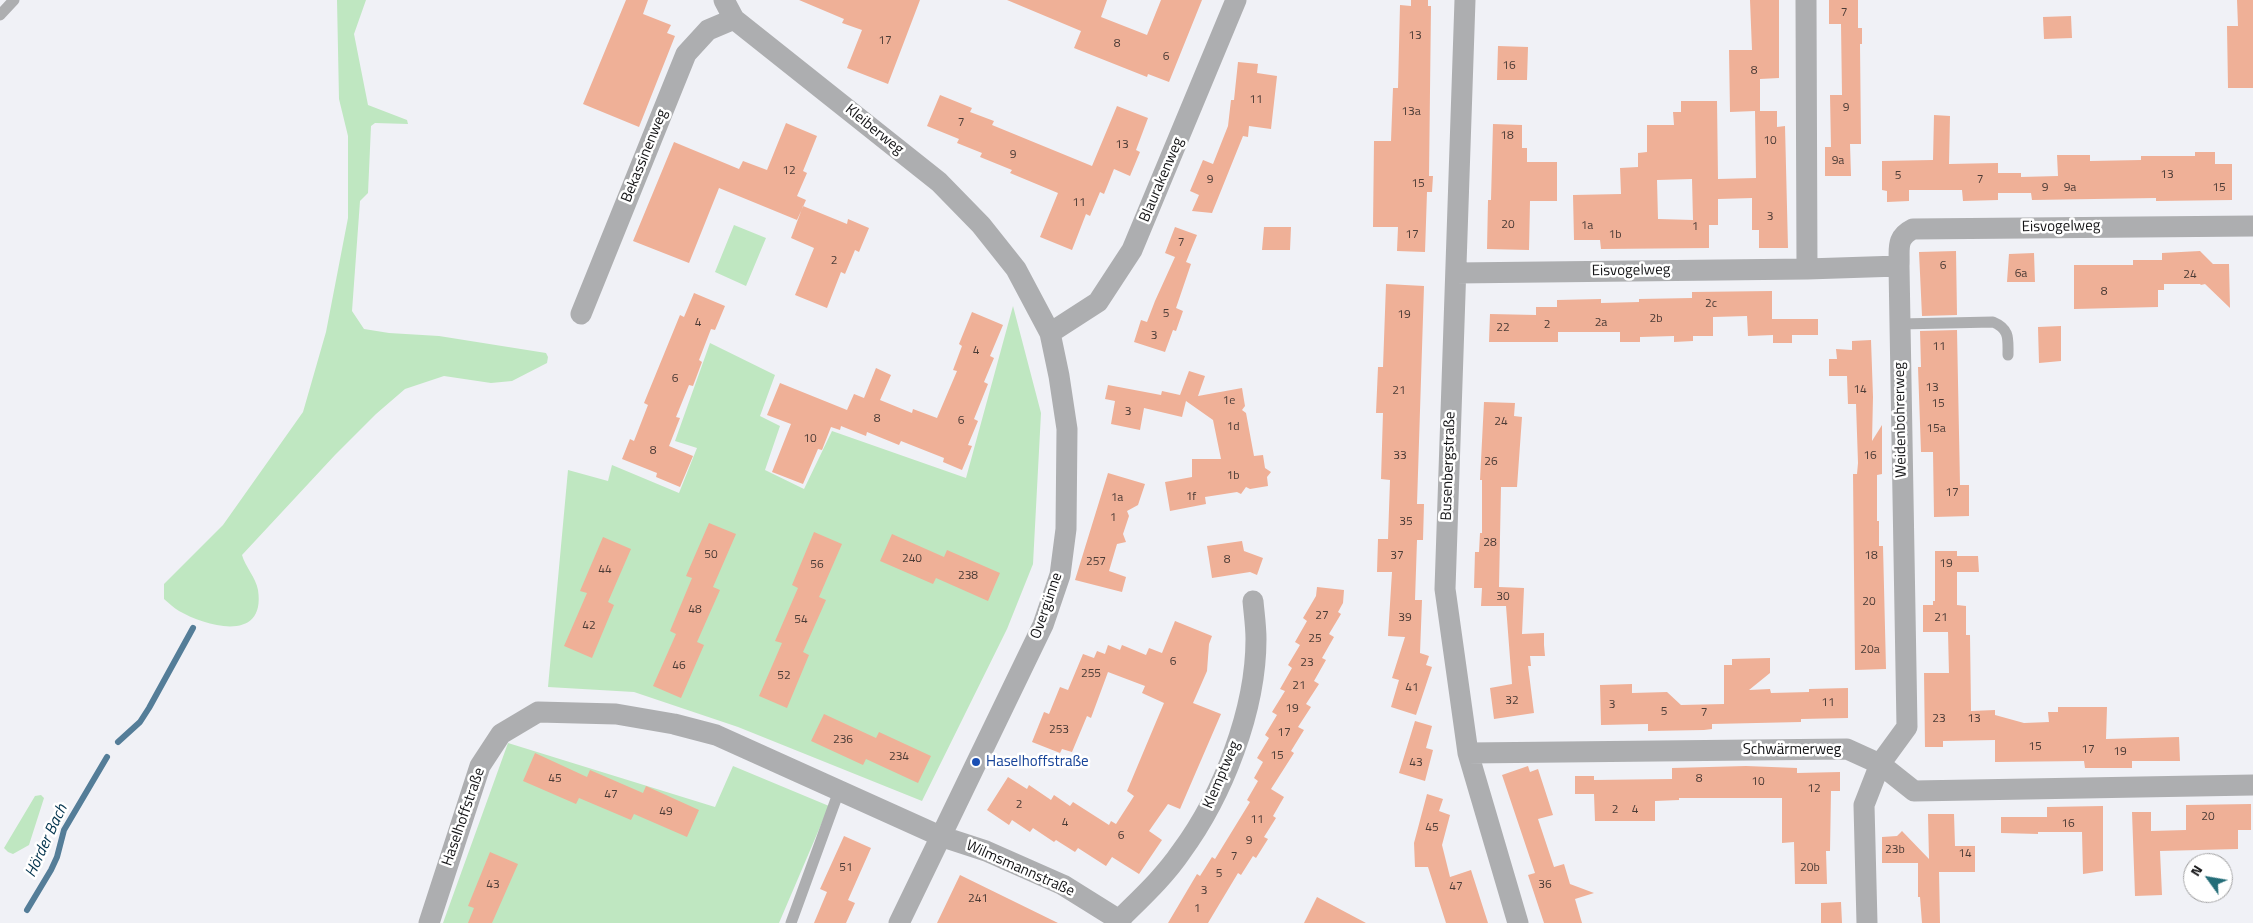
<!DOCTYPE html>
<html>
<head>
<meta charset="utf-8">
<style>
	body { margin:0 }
	#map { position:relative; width:2253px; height:923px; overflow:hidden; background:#f0f1f6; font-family:"Titillium Web",sans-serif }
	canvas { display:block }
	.north { position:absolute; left:2183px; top:853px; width:50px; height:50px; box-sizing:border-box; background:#fff; border:1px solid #a1a1a2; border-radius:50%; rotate:302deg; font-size:14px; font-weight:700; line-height:20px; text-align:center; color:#141416 }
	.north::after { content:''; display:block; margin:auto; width:18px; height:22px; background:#246d78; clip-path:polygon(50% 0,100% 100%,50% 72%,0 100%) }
</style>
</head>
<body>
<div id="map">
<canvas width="2253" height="923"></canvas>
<div class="north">N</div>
</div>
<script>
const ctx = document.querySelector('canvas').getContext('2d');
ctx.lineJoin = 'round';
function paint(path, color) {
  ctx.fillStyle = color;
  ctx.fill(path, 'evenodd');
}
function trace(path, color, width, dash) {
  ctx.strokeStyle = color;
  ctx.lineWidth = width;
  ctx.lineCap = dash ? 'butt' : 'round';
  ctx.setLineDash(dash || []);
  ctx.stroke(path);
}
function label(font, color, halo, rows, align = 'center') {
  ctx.font = font + ' "Titillium Web",sans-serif';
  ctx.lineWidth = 5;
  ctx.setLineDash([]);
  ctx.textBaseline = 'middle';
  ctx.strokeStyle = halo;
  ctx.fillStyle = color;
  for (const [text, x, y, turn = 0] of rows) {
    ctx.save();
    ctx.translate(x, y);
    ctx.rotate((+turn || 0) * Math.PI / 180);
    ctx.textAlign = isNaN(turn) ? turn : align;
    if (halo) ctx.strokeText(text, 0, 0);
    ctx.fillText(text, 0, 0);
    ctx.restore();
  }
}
const green = new Path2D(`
	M337,0H366L354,34L368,105L407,120L408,124L375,123L371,126L368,193L360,201L352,311L364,329L389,333L439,336L546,353L548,357L547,363L512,381L491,383L444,376L405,389L376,414L335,455L242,555C245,566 256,578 258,590C266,643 207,627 179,611C174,608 169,603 164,599V584L223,525L303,412L326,332L348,218V136L339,99Z
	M734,225L766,238L746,286L715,272Z
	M1013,306L1041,413L1033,564L1007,629L922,801L738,727L634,692L548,687L568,470L608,481L612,465L679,493L697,448L675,441L710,343L775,375L760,416L780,426L765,470L804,489L832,431L966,478Z
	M508,743L715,807L733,766L829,806L779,923H443Z
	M41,795L44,798L29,845L13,854L8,852L4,848L35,796Z`);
const stream = new Path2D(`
	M118,742L140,722L149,708L193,628
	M27,910L51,870L57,857L64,830L107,757`);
const building = new Path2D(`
	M626,0H648L643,14L671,25L667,33L675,36L639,127L583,104Z
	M799,0H920L888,84L847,68L862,30L842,23L844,19Z
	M1007,0H1107L1101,17L1147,35L1161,0H1202L1169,82L1148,74L1147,77L1074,48L1081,31Z
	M1411,0H1428V6H1431L1429,176H1433L1432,192H1427L1425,252L1397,251L1398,227H1373L1374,141H1391L1393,88H1398L1400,5L1411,6Z
	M1750,0H1779V78L1760,79V111H1777V127L1785,126L1788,248H1759V230H1752V198L1718,199V225H1709V248L1601,249L1600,240H1574L1573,195L1621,194L1620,168L1638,167V153L1647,152V125H1674L1673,112H1681V101H1717L1718,179L1756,178L1755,111L1730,112L1729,50H1752ZM1692,179L1693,220L1658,219L1657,180Z
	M1829,0H1858V28H1862V44H1860L1861,144H1850L1851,176H1825V147H1831L1830,95H1842L1841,24H1829Z
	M2237,0H2253V88H2228L2227,26H2238Z
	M2071,16L2072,38L2044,39L2043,17Z
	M1498,46L1528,47L1527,80H1497Z
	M1238,62L1258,64L1257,73L1277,76L1271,129L1249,126L1248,137L1243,136L1212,213L1192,211L1199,195L1190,191L1203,160L1213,164L1228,126L1231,100H1234Z
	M940,95L972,108L970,112L994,121L992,125L1092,166L1117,106L1148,118L1136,150L1140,152L1130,176L1114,169L1104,194L1100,192L1090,216L1086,214L1072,250L1040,237L1058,193L1010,173L1012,170L980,157L982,153L957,143L959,139L927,126Z
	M1934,115L1950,116L1949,164L1998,163V173H2021V177L2058,176L2057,155H2090V161L2141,160V156H2195V152H2215V164H2232V200L2156,201V198L2032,200L2031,193H1998V200L1963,201L1962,190H1909V201L1887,202V191L1882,190V161L1933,160Z
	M786,123L817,136L803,171L807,173L797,196L806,200L797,220L719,188L689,263L633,241L674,142L739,169L743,161L767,170Z
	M1493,124L1522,125V148H1527V162H1557V201H1530L1529,250L1487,249L1488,200H1491Z
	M803,206L847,224L848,219L869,228L859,252L855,250L845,274L841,272L827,308L795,295L814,248L791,238Z
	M1175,227L1197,235L1186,262L1191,264L1176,308L1183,311L1176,331L1173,330L1165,352L1134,342L1141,320L1147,322L1155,301L1175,257L1165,253Z
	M1264,227H1291L1290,250H1262Z
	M1956,251L1957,315L1922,316L1919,252Z
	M2200,251L2213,264H2229L2230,308L2205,284L2201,285L2200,284H2164V290H2158V307L2074,309V265H2133V260H2162V253Z
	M2034,253L2035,282H2007L2009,254Z
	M1386,284L1424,286L1417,504H1424L1423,540H1417L1415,600H1422L1420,653L1429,656L1426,665L1432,667L1416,715L1391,707L1399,680L1392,678L1405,637L1388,636L1392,572H1377L1378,539H1388L1390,480L1381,479L1383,413H1376L1378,367H1383Z
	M1772,291V319H1818V335H1792V343H1773V335L1748,336L1747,316L1713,317V336H1693V341L1674,342V336L1640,337V342H1620V332H1558V342H1489L1490,314L1536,315V307H1557V300L1601,299V303L1639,302V299L1692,298V292Z
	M694,293L725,306L715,330L711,329L699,360L702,362L693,386L689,385L676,417L680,418L669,446L693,456L680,487L656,477L657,473L622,459L630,439L634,441L648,405L644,403L680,315L684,317Z
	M972,312L1003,325L990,356L994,358L984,382L988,384L974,419L978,421L968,445L972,446L962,470L943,462L944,458L901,441L899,445L867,432L866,436L841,426L840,430L831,427L822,450L818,449L803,484L772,472L791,424L767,415L780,383L847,410L854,394L864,398L876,368L891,375L880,400L912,413L913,409L937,418L957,371L953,370L962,346L959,344Z
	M2061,326V361L2039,363L2038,327Z
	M1957,330L1960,485H1969V516L1934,517L1933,452H1921L1918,367H1921L1920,331Z
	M1871,340L1873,397L1872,441L1882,425V474L1877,475V521H1879V546H1883L1886,669L1855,670L1853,474H1857L1858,463L1856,404H1848L1847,376H1829V359H1837L1836,349L1852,350V341Z
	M1189,371L1205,376L1198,396L1242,388L1245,406L1242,410L1246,413L1254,456L1263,455L1265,468L1271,472L1267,477L1268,486L1250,489L1246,487L1241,494L1237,492L1205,497L1206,504L1170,511L1165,482L1192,477V459H1221L1213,420L1186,401L1182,417L1144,408L1140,430L1111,424L1115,401L1105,399L1108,385L1161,395L1162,391L1180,395Z
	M1484,402L1515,403L1514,416L1522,417L1517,487H1501L1499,587L1524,588L1522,634L1544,633V645L1545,656H1530L1531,666H1528L1534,713L1494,719L1490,688L1512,684L1506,606H1481L1482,588H1474L1475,552H1479L1480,533H1482V480H1480Z
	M1108,473L1145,484L1138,505L1127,511L1129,516L1123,534L1126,542L1117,544L1109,571L1126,577L1122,592L1075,580Z
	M709,523L736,534L713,587L720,590L697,642L704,645L681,698L653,686L676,634L670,631L692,578L686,576Z
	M814,532L842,544L819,597L826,600L803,652L809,655L787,708L759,696L782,643L775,641L798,588L792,585Z
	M892,534L944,557L947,550L1000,573L988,601L936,578L933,584L880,561Z
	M603,537L631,549L608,602L614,605L592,658L564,646L587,593L580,591Z
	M1242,541L1244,551L1263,558L1257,575L1250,572L1212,578L1207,546Z
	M1935,551H1957V556H1978L1979,572H1957V605L1966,606V635H1970L1971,711L1995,710V715L2024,723L2049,722L2048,712H2058V707H2107L2106,739L2179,737L2180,761H2132V768H2085L2084,761L1995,762V740L1943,741V747H1925L1924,673H1949L1948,632H1923V605H1933V601H1935Z
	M1317,587L1344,590L1343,603L1338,612L1341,614L1329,634L1334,637L1322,658L1326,660L1314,681L1319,684L1306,704L1311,707L1298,727L1304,730L1291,751L1294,753L1271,789L1284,797L1273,816L1276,818L1264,837L1268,839L1256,858L1253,856L1241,875L1238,873L1208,923H1168L1197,874L1200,876L1212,857L1215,859L1250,802L1247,800L1258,781L1254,778L1263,762L1257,758L1269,738L1265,735L1277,715L1272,712L1285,691L1280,689L1292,668L1288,665L1300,645L1295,642L1307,621L1303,618L1316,596Z
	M1175,621L1212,636L1209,644L1207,671L1193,703L1221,714L1180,809L1168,804L1149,831L1162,840L1139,874L1112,857L1106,866L1078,848L1075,852L1056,840L1054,842L1033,828L1030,832L1012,820L1009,825L987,810L1008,777L1027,789L1029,785L1051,800L1054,795L1070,806L1073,802L1109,825L1111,821L1116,824L1134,796L1127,791L1164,703L1142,693L1145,686L1108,672L1091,718L1087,716L1072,752L1062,749L1060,753L1032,742L1044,712L1049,714L1060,687L1068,690L1083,654L1094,658L1097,651L1105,654L1108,645L1120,650L1122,645L1146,655L1149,648L1162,653Z
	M1770,658V673L1749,690L1770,689L1771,693L1809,692V689L1848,688V718L1801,719V722L1712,724V729L1704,730L1648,731V724L1601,725L1600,685L1632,684V693L1667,692L1681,705L1724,704V665H1732V659Z
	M824,714L876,738L879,732L931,756L918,783L866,759L863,765L811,741Z
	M1415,721L1432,726L1426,748L1433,750L1425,781L1399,773Z
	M535,753L587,777L590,770L643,793L646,786L699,810L687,837L634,814L631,820L579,798L576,804L523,781Z
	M1528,766L1530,772L1538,769L1553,815L1538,819L1554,867L1564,864L1570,884L1594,893L1575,899L1582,923H1544L1528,875L1535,873L1502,775Z
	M1746,766L1797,768V773L1840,772V791H1831L1830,851H1826L1827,884H1795L1794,842L1782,843V798H1679V800L1655,801V821H1595L1594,794H1575V776H1594V785V780L1672,779V768Z
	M1427,794L1443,799L1439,811L1450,815L1442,845L1450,877L1471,870L1488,923H1446L1428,867H1415L1414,843Z
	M2251,804V830H2238V849L2160,851L2162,895L2135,896L2132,812H2151V831L2186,830V805Z
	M2103,806V871L2083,874L2082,832H2038V834L2001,833V817H2047V807Z
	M1928,814H1954L1955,846H1975V872H1939L1940,923H1922L1920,897H1918V863H1882V837L1897,836L1902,831L1929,859Z
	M844,836L871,848L848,900L855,903L846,923H814L827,892L820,889Z
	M490,852L518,864L492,923H468L474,908L468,906Z
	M960,875L1058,923H937Z
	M1317,897L1366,923H1304Z
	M1841,902L1842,923H1821V903Z`);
const service = new Path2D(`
	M0,15L14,0
	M1900,324L1993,322C2010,329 2008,339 2008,355
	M791,923L839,791`);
const minor = new Path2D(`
	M724,0L734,19L939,182L981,225L1016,269L1050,333L1059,376L1067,429L1066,529L1060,575L1043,625L899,923
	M1465,0L1445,589L1468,753L1518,923
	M1806,0L1807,269L1899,266L1907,727L1880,764L1864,805L1867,923
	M1899,266C1900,249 1895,238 1913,229L2253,226
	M1456,273L1807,269
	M581,314L686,54L708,30L734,19
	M1050,333L1098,302L1132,250L1236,0
	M1468,753L1847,749L1880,764L1914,791L2253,785
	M1119,920C1141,898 1164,877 1181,852C1223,795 1256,710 1256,639C1256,626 1254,613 1253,601
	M429,923L480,766L501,734L538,712L616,714L674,724L716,735L940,836L986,851L1063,885L1119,920L1121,923`);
const markers = [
	[976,762,5,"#1a4fb4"]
];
const numberNames = [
	["7",1844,13],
	["13",1415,36],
	["17",885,41],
	["8",1117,44],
	["6",1166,57],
	["16",1509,66],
	["8",1754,71],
	["11",1256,100],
	["9",1846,108],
	["13a",1411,112],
	["7",961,123],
	["18",1507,136],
	["10",1770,141],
	["13",1122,145],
	["9",1013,155],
	["9a",1838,161],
	["12",789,171],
	["13",2167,175],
	["5",1898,176],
	["9",1210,180],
	["7",1980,180],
	["15",1418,184],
	["9",2045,188],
	["9a",2070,188],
	["15",2219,188],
	["11",1079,203],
	["3",1770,217],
	["20",1508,225],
	["1a",1587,226],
	["1",1695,227],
	["17",1412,235],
	["1b",1615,235],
	["7",1181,243],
	["2",834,261],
	["6",1943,266],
	["6a",2021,274],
	["24",2190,275],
	["8",2104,292],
	["2c",1711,304],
	["5",1166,314],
	["19",1404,315],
	["2b",1656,319],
	["4",698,323],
	["2a",1601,323],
	["2",1547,325],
	["22",1503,328],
	["3",1154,336],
	["11",1939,347],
	["4",976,351],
	["6",675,379],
	["13",1932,388],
	["14",1860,390],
	["21",1399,391],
	["1e",1229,401],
	["15",1938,404],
	["3",1128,412],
	["8",877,419],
	["6",961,421],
	["24",1501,422],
	["1d",1233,427],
	["15a",1936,429],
	["10",810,439],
	["8",653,451],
	["33",1400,456],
	["16",1870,456],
	["26",1491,462],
	["1b",1233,476],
	["17",1952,493],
	["1f",1191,497],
	["1a",1117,498],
	["1",1113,518],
	["35",1406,522],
	["28",1490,543],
	["50",711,555],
	["37",1397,556],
	["18",1871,556],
	["240",912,559],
	["8",1227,560],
	["257",1096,562],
	["19",1946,564],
	["56",817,565],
	["44",605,570],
	["238",968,576],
	["30",1503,597],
	["20",1869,602],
	["48",695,610],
	["27",1322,616],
	["39",1405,618],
	["21",1941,618],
	["54",801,620],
	["42",589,626],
	["25",1315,639],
	["20a",1870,650],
	["6",1173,662],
	["23",1307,663],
	["46",679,666],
	["255",1091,674],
	["52",784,676],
	["21",1299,686],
	["41",1412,688],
	["32",1512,701],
	["11",1828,703],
	["3",1612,705],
	["19",1292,709],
	["5",1664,712],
	["7",1704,713],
	["23",1939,719],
	["13",1974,719],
	["253",1059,730],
	["17",1284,733],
	["236",843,740],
	["15",2035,747],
	["17",2088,750],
	["19",2120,752],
	["15",1277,756],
	["234",899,757],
	["43",1416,763],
	["45",555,779],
	["8",1699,779],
	["10",1758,782],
	["12",1814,789],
	["47",611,795],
	["2",1019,805],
	["2",1615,810],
	["4",1635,810],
	["49",666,812],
	["20",2208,817],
	["11",1257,820],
	["4",1065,823],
	["16",2068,824],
	["45",1432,828],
	["6",1121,836],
	["9",1249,841],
	["23b",1895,850],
	["14",1965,854],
	["7",1234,857],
	["51",846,868],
	["20b",1810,868],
	["5",1219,874],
	["43",493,885],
	["36",1545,885],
	["47",1456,887],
	["3",1204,891],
	["241",978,899],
	["1",1197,909]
];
const streetNames = [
	["Kleiberweg",874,130,39],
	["Bekassinenweg",645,156,-68],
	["Blaurakenweg",1162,180,-67],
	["Eisvogelweg",2061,227,-1],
	["Eisvogelweg",1631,271,-1],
	["Weidenbohrerweg",1901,420,-91],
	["Busenbergstraße",1449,466,-88],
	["Overgünne",1047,606,-71],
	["Schwärmerweg",1792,750],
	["Klemptweg",1222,775,-67],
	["Haselhoffstraße",464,817,-71],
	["Wilmsmannstraße",1020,869,24]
];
const transitNames = [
	["Haselhoffstraße",986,762]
];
const waterNames = [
	["Hörder Bach",47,841,-65]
];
paint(green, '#bfe7c1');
trace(stream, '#547d98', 6);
paint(building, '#efb097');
trace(service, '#adaeb0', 11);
trace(minor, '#adaeb0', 21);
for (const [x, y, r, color] of markers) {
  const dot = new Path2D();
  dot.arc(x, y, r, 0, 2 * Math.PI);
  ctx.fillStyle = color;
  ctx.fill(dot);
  trace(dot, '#fff', 2);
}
label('12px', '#4b3b36', null, numberNames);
label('15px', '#141416', '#fff', streetNames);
label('15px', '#164399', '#fff', transitNames, 'left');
label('italic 16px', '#03344e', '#fff', waterNames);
</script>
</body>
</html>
